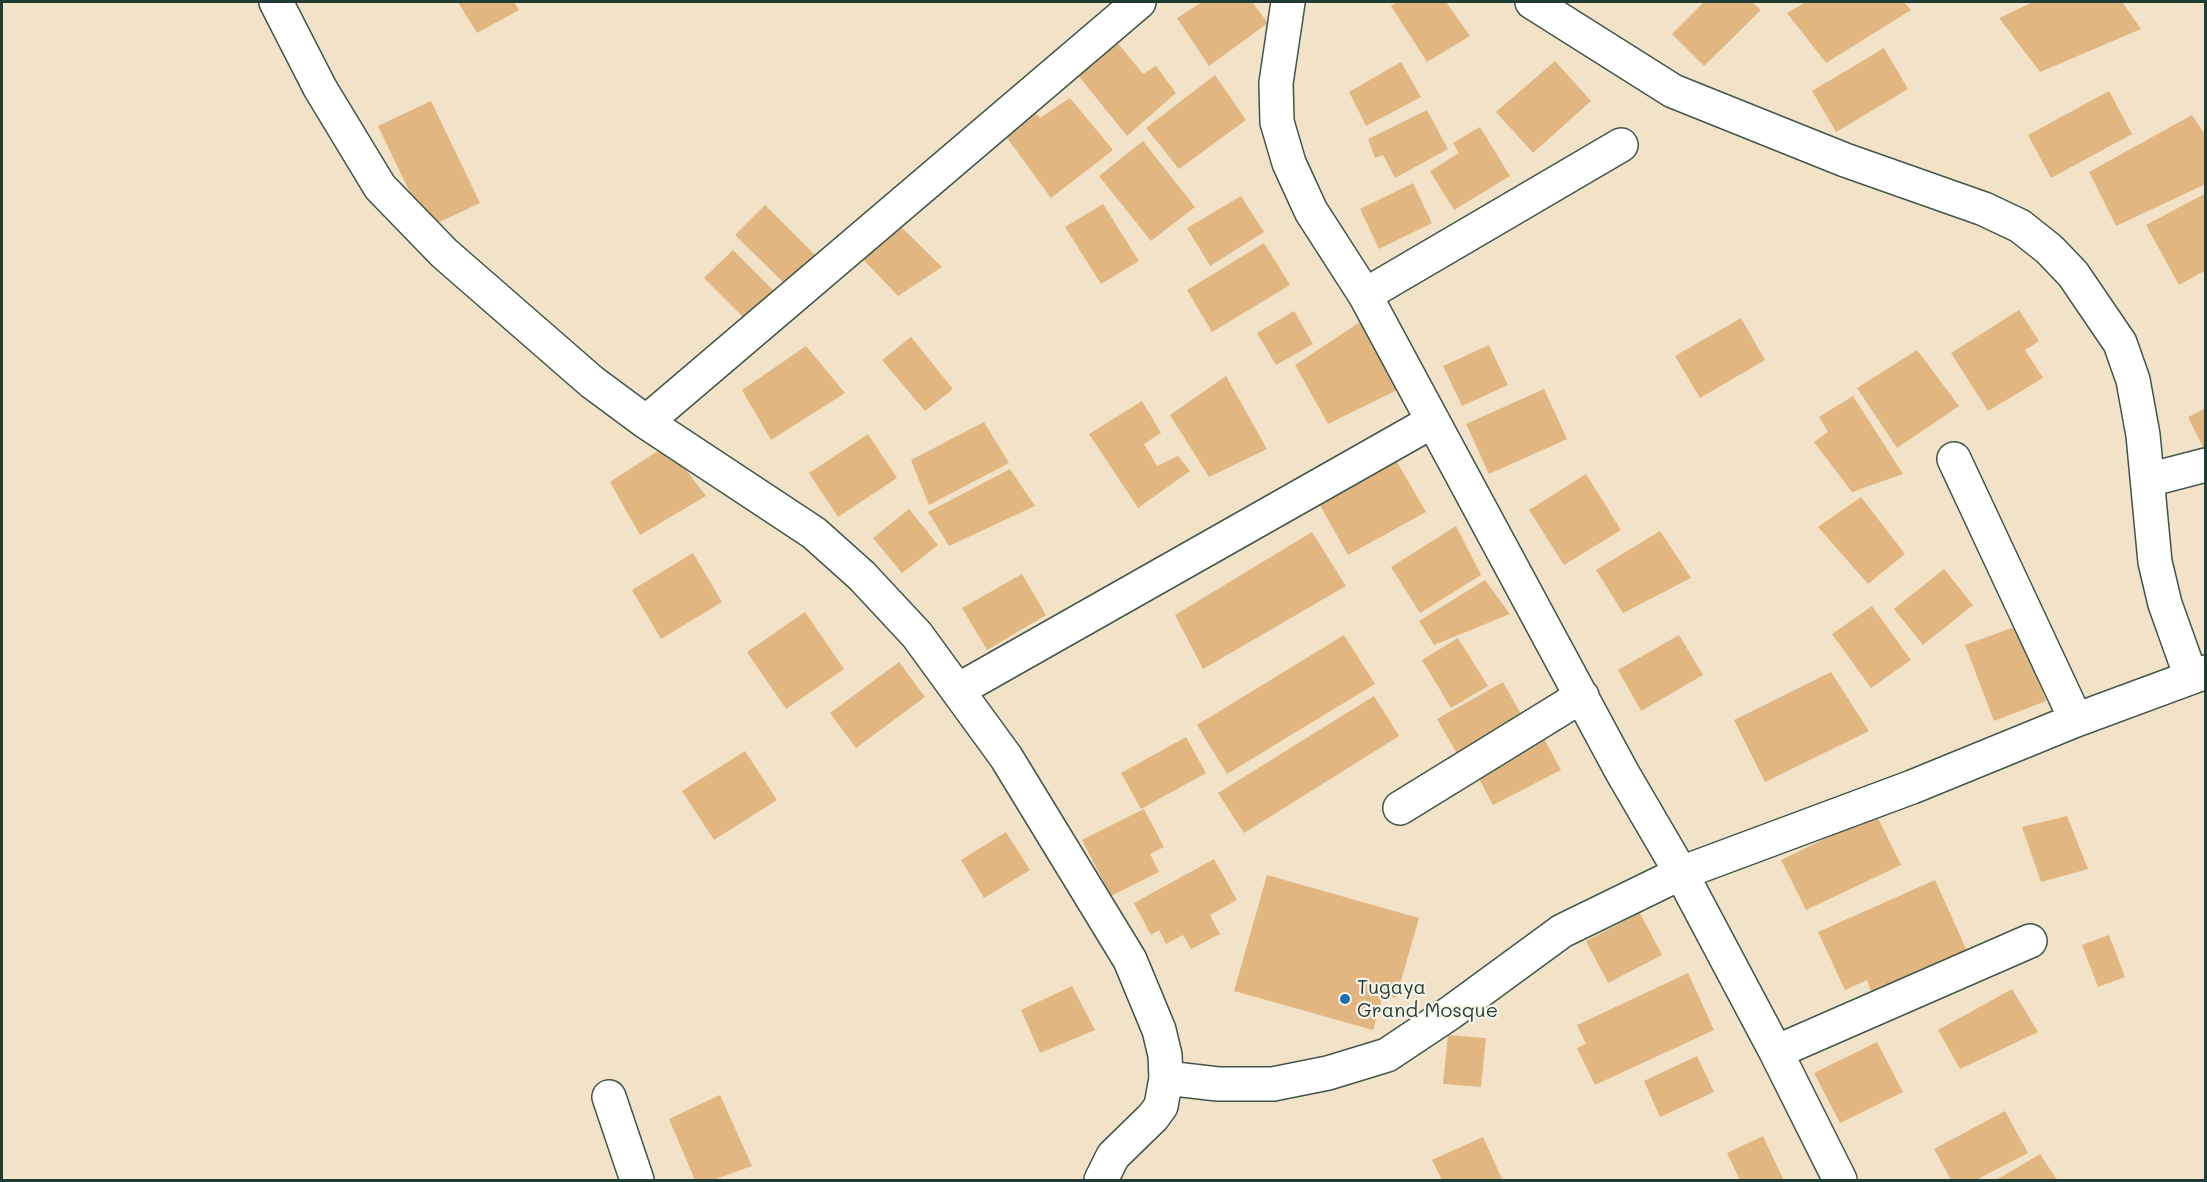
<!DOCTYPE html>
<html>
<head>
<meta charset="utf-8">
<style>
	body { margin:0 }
	#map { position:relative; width:2207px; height:1182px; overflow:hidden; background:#f2e3c8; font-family:Mali,sans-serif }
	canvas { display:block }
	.frame { position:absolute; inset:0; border:3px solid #1f3d34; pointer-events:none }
</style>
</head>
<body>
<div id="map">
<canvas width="2207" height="1182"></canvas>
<div class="frame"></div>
</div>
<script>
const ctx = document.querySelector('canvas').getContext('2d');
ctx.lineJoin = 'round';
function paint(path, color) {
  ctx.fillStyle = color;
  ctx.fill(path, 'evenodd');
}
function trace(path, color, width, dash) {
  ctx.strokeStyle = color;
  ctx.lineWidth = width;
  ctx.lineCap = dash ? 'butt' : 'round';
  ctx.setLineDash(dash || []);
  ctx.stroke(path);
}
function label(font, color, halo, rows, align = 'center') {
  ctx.font = font + ' Mali,sans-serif';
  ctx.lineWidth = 4.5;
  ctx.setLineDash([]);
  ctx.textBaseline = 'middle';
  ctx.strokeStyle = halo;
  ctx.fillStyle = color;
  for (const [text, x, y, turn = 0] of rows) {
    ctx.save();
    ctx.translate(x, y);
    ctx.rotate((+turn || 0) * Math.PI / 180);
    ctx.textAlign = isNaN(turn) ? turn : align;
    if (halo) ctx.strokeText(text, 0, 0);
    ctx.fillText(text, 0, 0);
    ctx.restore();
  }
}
const building = new Path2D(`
	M458,2H514L519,10L477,33Z
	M1202,2H1252L1268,23L1209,66L1177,18Z
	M1398,2H1446L1470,36L1427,62L1391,6Z
	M1704,2H1752L1761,10L1704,66L1672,34Z
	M1806,2H1904L1911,10L1826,63L1787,13Z
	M2033,2H2122L2141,29L2040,72L1999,18Z
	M1112,36L1143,74L1156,66L1176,93L1127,136L1073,69Z
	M1884,48L1908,89L1836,132L1812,91Z
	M1555,61L1591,101L1533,153L1496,112Z
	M1401,62L1421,97L1366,126L1349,92Z
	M1215,75L1246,120L1179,169L1146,128Z
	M2109,91L2132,134L2051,178L2028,135Z
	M1070,98L1113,150L1051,198L1002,131L1032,108L1040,118Z
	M431,101L480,203L427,228L378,126Z
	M1427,110L1448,149L1395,178L1383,155L1375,158L1368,139Z
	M2192,115L2206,136V184L2116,226L2089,172Z
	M1480,127L1510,176L1454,210L1430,171L1459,153L1453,143Z
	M1143,141L1195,207L1151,241L1099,176Z
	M1413,183L1432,223L1379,249L1360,209Z
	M2206,193V270L2179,285L2146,225Z
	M1241,196L1264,232L1210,266L1187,228Z
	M1103,204L1139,261L1101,284L1065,227Z
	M765,205L815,255L785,284L735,235Z
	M894,220L942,267L898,296L857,253Z
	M1264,243L1290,285L1212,332L1187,290Z
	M733,250L778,295L749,323L704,278Z
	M2019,310L2039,341L2025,350L2043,378L1988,411L1951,353Z
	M1294,311L1313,344L1276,365L1257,333Z
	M1366,318L1405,386L1328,424L1295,365Z
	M1741,318L1765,360L1700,398L1675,356Z
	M911,337L953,389L925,411L882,360Z
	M1489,345L1508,385L1462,406L1443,366Z
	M806,346L845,393L771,440L742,390Z
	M1917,350L1959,406L1897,448L1857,388Z
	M1226,376L1267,449L1209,477L1170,415Z
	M1544,389L1567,439L1489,474L1466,424Z
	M1853,396L1903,474L1852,492L1814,442L1828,432L1819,417Z
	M1142,401L1161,433L1144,444L1157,466L1178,456L1190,471L1138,508L1089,434Z
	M2206,408V453L2188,417Z
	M984,422L1009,463L929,505L911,460Z
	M868,434L897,478L838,517L809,473Z
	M667,445L706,496L640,535L610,482Z
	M1394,457L1426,512L1348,555L1317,500Z
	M1010,469L1035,506L949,546L928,512Z
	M1586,474L1621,530L1564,565L1529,510Z
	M1861,497L1905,554L1868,584L1818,527Z
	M909,509L938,545L902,573L873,538Z
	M1456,526L1481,575L1420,613L1391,567Z
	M1660,531L1691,578L1623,613L1596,570Z
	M1312,532L1346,586L1203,669L1175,615Z
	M693,553L722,602L661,639L632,590Z
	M1944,569L1973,605L1923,645L1894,609Z
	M1022,574L1046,615L987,650L962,608Z
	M1485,580L1510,614L1434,645L1419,621Z
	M1872,606L1911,660L1871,688L1832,634Z
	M805,612L844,669L786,709L747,652Z
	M2017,626L2046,701L1994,721L1965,645Z
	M1344,635L1375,684L1227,774L1197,725Z
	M1679,635L1703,675L1641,711L1618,670Z
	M1458,638L1488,686L1451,708L1422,660Z
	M899,662L925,697L856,748L830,713Z
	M1831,672L1869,731L1765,782L1734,720Z
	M1503,682L1525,721L1459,757L1437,719Z
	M1374,696L1399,736L1244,833L1218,793Z
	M1542,735L1561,770L1493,805L1475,771Z
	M1186,737L1206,773L1141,809L1121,773Z
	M745,751L777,800L714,840L682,791Z
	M1144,809L1164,847L1150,854L1159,872L1111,896L1082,840Z
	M1876,814L1901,865L1806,910L1781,860Z
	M2067,816L2088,869L2041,882L2022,827Z
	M1006,832L1030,870L984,898L961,860Z
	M1214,859L1237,900L1210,915L1220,934L1191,949L1183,935L1166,944L1159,930L1151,935L1134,903Z
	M1267,875L1419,918L1396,998L1383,995L1373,1030L1234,991Z
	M1935,880L1967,951L1872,994L1867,980L1845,990L1818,932Z
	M1640,913L1662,955L1608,983L1586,941Z
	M2109,935L2125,977L2098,987L2082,945Z
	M1688,973L1714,1030L1595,1085L1577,1048L1586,1044L1577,1025Z
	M1072,986L1095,1030L1040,1053L1021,1010Z
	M2012,989L2038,1032L1960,1069L1938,1030Z
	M1448,1035L1486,1038L1481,1087L1443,1084Z
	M1877,1042L1903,1092L1840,1123L1814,1073Z
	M1697,1056L1714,1092L1660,1117L1644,1081Z
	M720,1095L752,1166L713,1180H695L669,1119Z
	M2005,1111L2028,1153L1976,1180H1951L1934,1149Z
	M1763,1136L1783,1179L1740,1180L1727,1153Z
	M1483,1137L1502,1179L1442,1180L1432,1160Z
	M2040,1154L2057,1180H1996Z`);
const minor = new Path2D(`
	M276,2L320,88L380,187L444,253L592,382L646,422L814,533L862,576L917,635L1006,757L1130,960L1159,1030L1165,1055L1166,1078L1161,1106L1153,1117L1113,1156L1101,1180
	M1288,2L1276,83L1277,122L1289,163L1311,211L1365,295L1622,772L1681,873L1776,1052L1840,1180
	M1532,2L1673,91L1845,160L1984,209L2020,226L2049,249L2073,274L2120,343L2133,380L2143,435L2155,562L2165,604L2191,677
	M1365,295L1621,145
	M646,422L1139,2
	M1954,459L2076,720
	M2148,480L2206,465
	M958,690L1433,421
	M1400,808L1582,696
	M1776,1052L2030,941
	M1166,1078L1218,1084H1273L1328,1073L1387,1055L1450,1013L1562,931L1681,873L1912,787L2076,720L2206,672
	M609,1097L637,1180`);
const markers = [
	[1345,999,6,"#1f6fb2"]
];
const poiNames = [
	["Tugaya",1357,988],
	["Grand Mosque",1357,1011]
];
paint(building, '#e2b680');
trace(minor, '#3f564a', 36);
trace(minor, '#fff', 33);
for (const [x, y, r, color] of markers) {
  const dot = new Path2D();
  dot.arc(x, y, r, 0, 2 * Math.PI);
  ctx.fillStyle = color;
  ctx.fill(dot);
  trace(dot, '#f7f3e8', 2);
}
label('20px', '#1f3d34', '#f7f3e8', poiNames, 'left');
</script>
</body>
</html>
